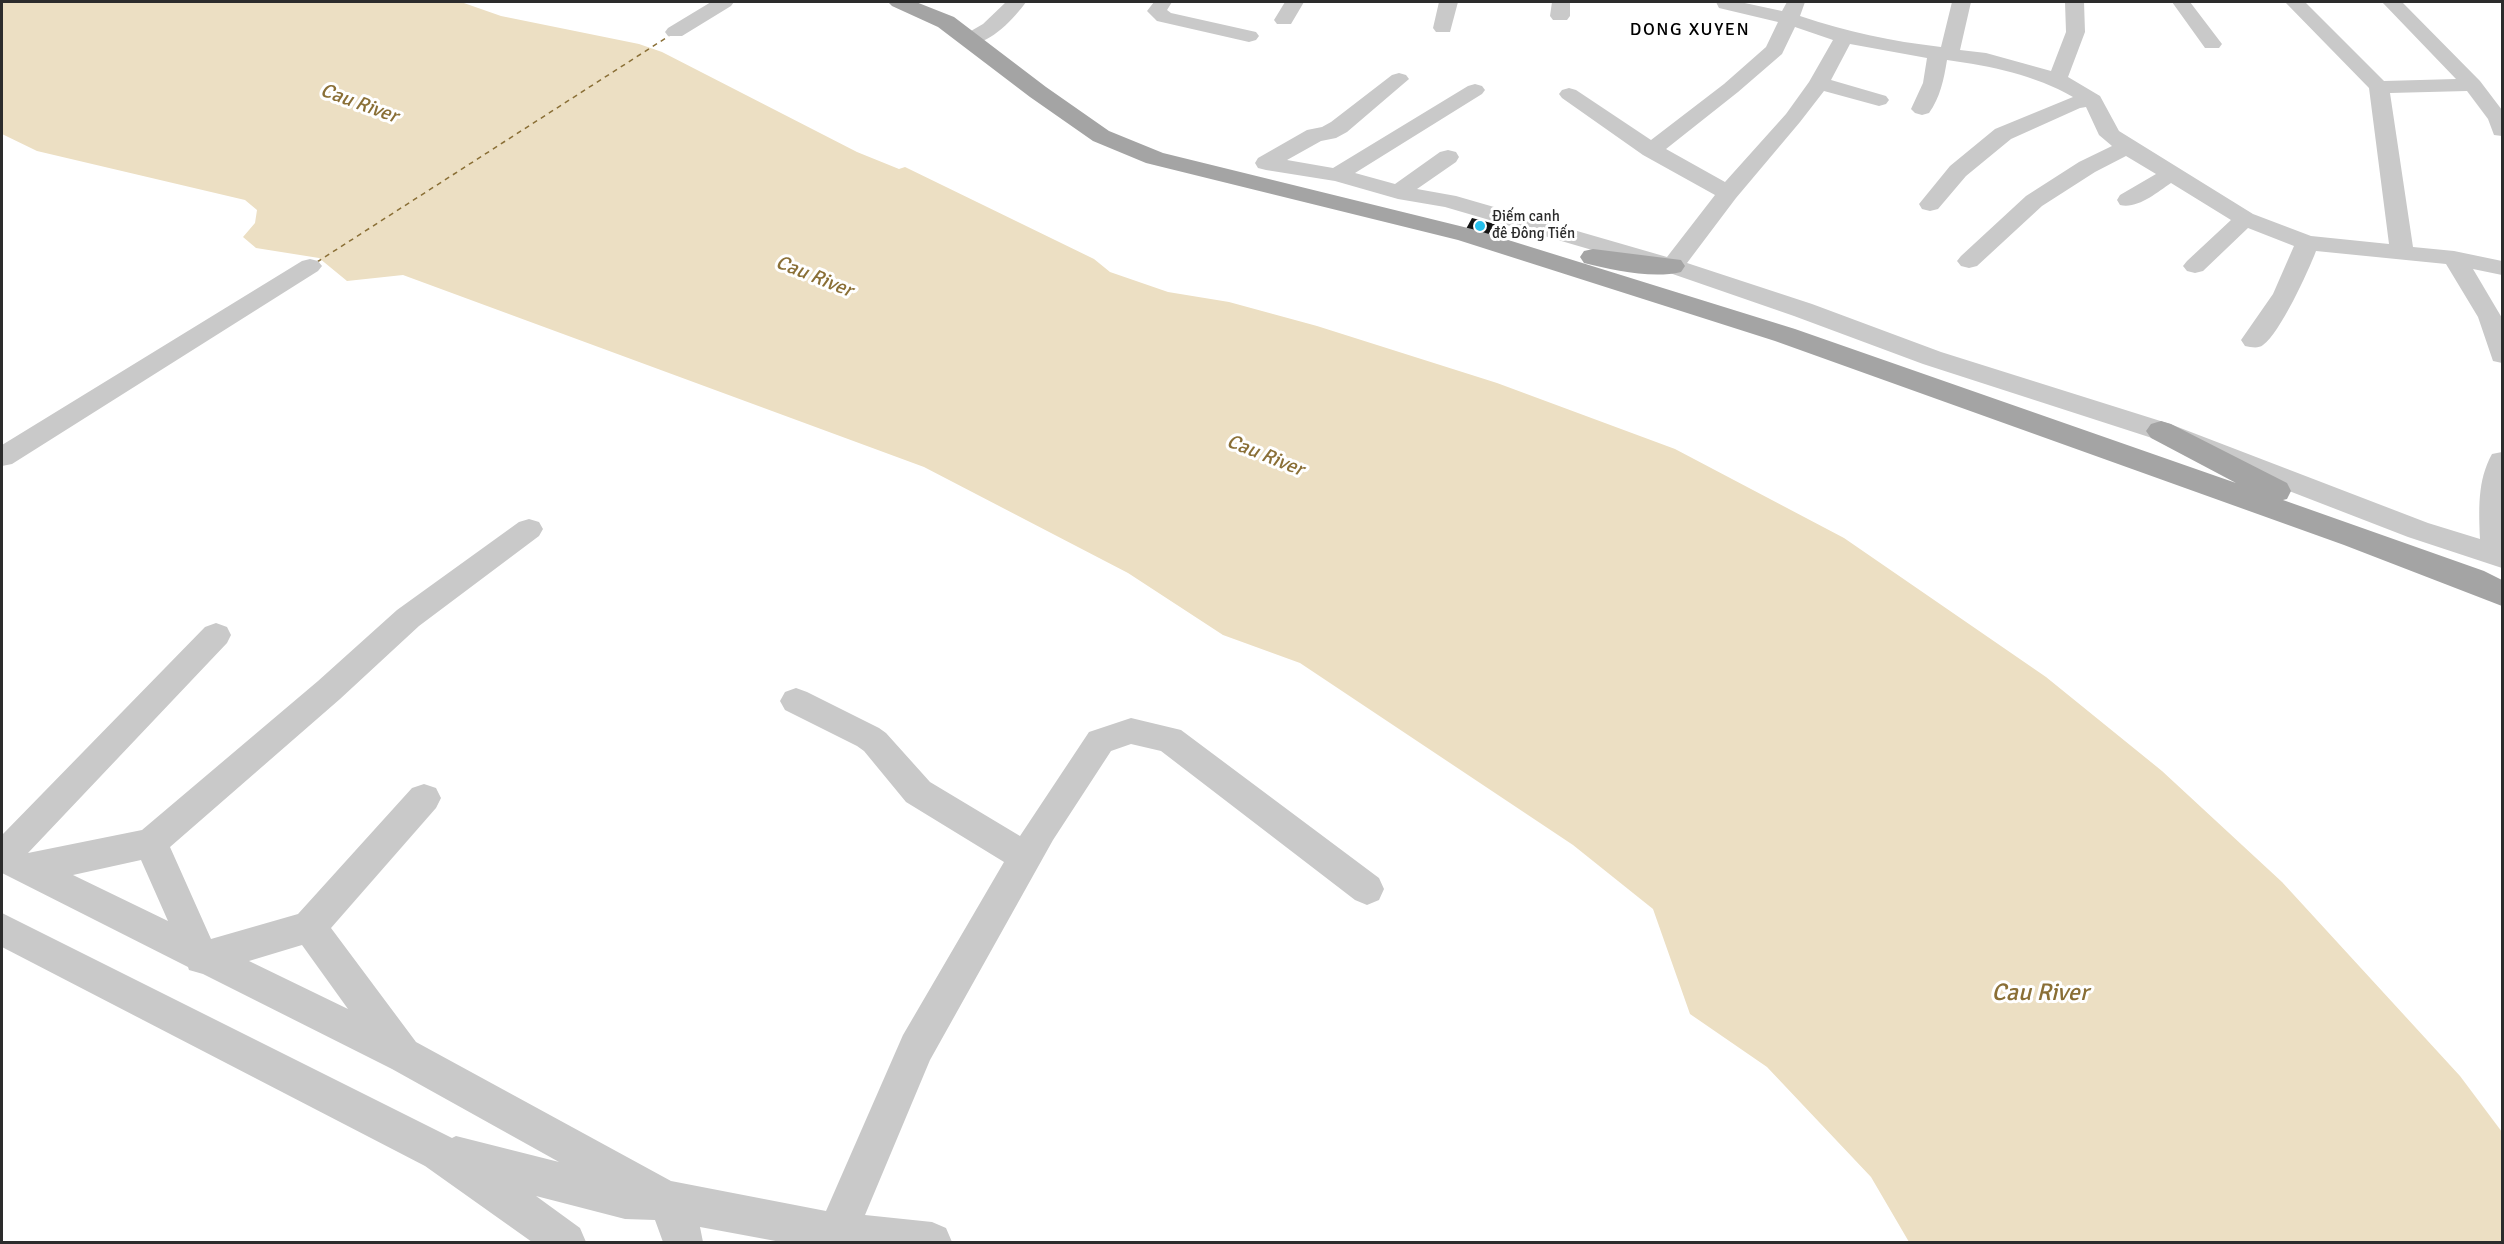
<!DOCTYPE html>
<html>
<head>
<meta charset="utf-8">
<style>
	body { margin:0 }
	#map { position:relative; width:2504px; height:1244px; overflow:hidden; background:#fff; font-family:Signika,sans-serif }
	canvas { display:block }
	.frame { position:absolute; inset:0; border:3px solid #2c2c2c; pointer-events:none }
</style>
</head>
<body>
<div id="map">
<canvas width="2504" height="1244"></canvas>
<div class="frame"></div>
</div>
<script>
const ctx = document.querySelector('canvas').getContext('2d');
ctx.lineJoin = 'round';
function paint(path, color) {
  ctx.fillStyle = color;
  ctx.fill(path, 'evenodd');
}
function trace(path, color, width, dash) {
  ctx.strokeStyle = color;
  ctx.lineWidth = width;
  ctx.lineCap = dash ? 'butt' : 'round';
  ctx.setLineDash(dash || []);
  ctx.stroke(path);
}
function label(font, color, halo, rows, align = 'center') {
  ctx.font = font + ' Signika,sans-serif';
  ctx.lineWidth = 6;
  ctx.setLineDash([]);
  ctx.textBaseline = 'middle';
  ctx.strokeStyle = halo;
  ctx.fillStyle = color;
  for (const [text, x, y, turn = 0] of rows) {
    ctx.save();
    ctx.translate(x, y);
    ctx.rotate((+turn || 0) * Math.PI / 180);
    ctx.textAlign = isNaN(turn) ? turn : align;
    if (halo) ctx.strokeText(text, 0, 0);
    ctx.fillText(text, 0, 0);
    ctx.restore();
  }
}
const water = new Path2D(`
	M2,2H461L501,16L639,44L662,52L857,152L899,169L905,167L1094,259L1110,272L1168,292L1229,302L1317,326L1497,383L1675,449L1844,538L2046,677L2162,771L2282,882L2460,1076L2502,1132V1242H1909L1871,1177L1767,1067L1690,1014L1653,909L1573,845L1300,663L1223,635L1128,573L924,467L403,275L347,281L319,258L256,248L243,237L255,223L257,210L245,200L37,151L2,134Z`);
const ferry = new Path2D(`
	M317,262L669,36`);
const building = new Path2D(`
	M1472,218L1495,224L1488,235L1466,229Z`);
const minor = new Path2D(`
	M711,2H734L731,6L682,36H668L665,32L668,28Z
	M1006,2H1026C1014,19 986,49 964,43L961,39L964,35L983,24Z
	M1154,2H1172L1167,10L1171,13L1256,32L1259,36L1256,40L1249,42L1157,21L1147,11Z
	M1285,2H1304L1291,24H1277L1274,20Z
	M1439,2H1458L1450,32H1436L1433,28Z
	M1552,2H1570V16L1567,20H1553L1550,16Z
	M1716,2H1740L1782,11L1787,2H1805L1800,16C1848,32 1890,41 1941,47L1952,2H1971L1960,50L1986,53L2051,71L2066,32L2065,2H2084L2085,32L2068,77L2100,96L2119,131L2253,214L2311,236L2389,244L2369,88L2285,2H2305L2384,81L2456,79L2382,2H2402L2480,81L2502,110V136L2494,135L2488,119L2467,91L2390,93L2413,247L2454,251L2502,261V275L2473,269L2502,318V363L2493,361L2478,317L2446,264L2316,251C2308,272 2280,333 2263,345C2258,349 2251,347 2245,346L2241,340L2273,294L2294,246L2248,228L2203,271L2195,273L2187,271L2183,266L2187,261L2231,220L2171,183C2156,193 2138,209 2120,205L2117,200L2120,195L2156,174L2126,156L2095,172L2042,206L1977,266L1969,268L1961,266L1957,261L1961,256L2026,196L2079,162L2112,146L2099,135L2086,107L2080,108L2011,139L1966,176L1938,209L1930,211L1922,209L1919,204L1950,166L1995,129L2073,97C2035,75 1991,66 1947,60C1944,79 1940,98 1929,113L1922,115L1915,113L1911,109L1923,83L1927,58L1850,44L1831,80L1886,96L1889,100L1886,104L1879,106L1824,91L1800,122L1736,198L1687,263L1812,304L1941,352L2170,424L2428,523L2480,539C2479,510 2477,481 2492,454L2502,452V568L2408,537L2152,438L1923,364L1794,316L1664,271L1445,207L1398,199L1335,181L1266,170L1258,168L1255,163L1258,158L1307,130L1322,127L1331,122L1392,75L1399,73L1406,75L1409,79L1347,132L1336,138L1321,141L1287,160L1333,168L1468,86L1475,84L1482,86L1485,90L1482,94L1355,173L1395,184L1440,152L1448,150L1456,152L1459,157L1456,162L1417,189L1456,196L1667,257L1715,195L1643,155L1562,98L1559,94L1562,90L1569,88L1576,90L1651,140L1724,84L1766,47L1778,22L1719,8ZM1795,27L1833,40L1809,82L1786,114L1725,182L1666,149L1738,92L1782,54Z
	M2172,2H2190L2222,44L2219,48H2205Z
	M310,259L318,261L322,266L318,271L12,464L2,466V445L302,261Z
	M529,519L539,522L543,529L539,536L419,626L340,699L170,847L211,939L298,914L412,788L424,784L436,788L441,798L436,808L331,928L416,1042L671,1181L826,1211L903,1035L1004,862L906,802L864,751L857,746L785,710L780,701L785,692L796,688L807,692L879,728L886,733L930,782L1020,836L1089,732L1131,718L1181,730L1379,878L1384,889L1379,900L1367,905L1355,900L1161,751L1131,744L1111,751L1053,840L930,1060L865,1215L932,1222L946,1228L952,1242H781L700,1227L703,1242H663L655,1220L625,1219L536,1196L580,1228L586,1242H532L425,1166L2,947V913L452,1138L456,1136L559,1162L392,1069L203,974L189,970L188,967L2,873V835L205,627L216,623L227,627L231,635L227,643L28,853L142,830L318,681L397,610L519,522ZM141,860L168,921L73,875ZM302,945L348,1009L249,961Z`);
const major = new Path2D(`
	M888,2H916L954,17L1046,87L1109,131L1163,153L1476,230L1795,329L2236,483L2151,438L2146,431L2151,424L2161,421L2171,424L2287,483L2291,491L2287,499L2283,500L2484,571L2502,580V606L2344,545L1775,341L1458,240L1146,163L1093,141L1030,97L938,27L892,6Z
	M1593,249L1681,260L1685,266L1681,272C1652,279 1613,270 1584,263L1580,257L1584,251Z`);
const markers = [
	[1480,226,6,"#26bfeb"]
];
const farPoinames = [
	["Điếm canh",1492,217],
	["đê Đông Tiến",1492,234]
];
const farQuarternames = [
	["DONG XUYEN",1690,30]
];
const waterNames = [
	["Cau River",359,104,20],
	["Cau River",814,277,22],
	["Cau River",1265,456,22]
];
const nearWaternames = [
	["Cau River",2040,994]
];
paint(water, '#ecdfc3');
trace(ferry, '#8a6f36', 1.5, [5, 4.5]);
paint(building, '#131313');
paint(minor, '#c9c9c9');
paint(major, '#a4a4a4');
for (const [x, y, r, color] of markers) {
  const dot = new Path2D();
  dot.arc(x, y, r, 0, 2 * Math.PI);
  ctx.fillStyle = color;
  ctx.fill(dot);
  trace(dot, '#fff', 2);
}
label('15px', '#2c2c2c', '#fff', farPoinames, 'left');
ctx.letterSpacing = '1.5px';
label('18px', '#000', '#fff', farQuarternames);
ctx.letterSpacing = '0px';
label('italic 20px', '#8a6f36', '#fff', waterNames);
label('italic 24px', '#8a6f36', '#fff', nearWaternames);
</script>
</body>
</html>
